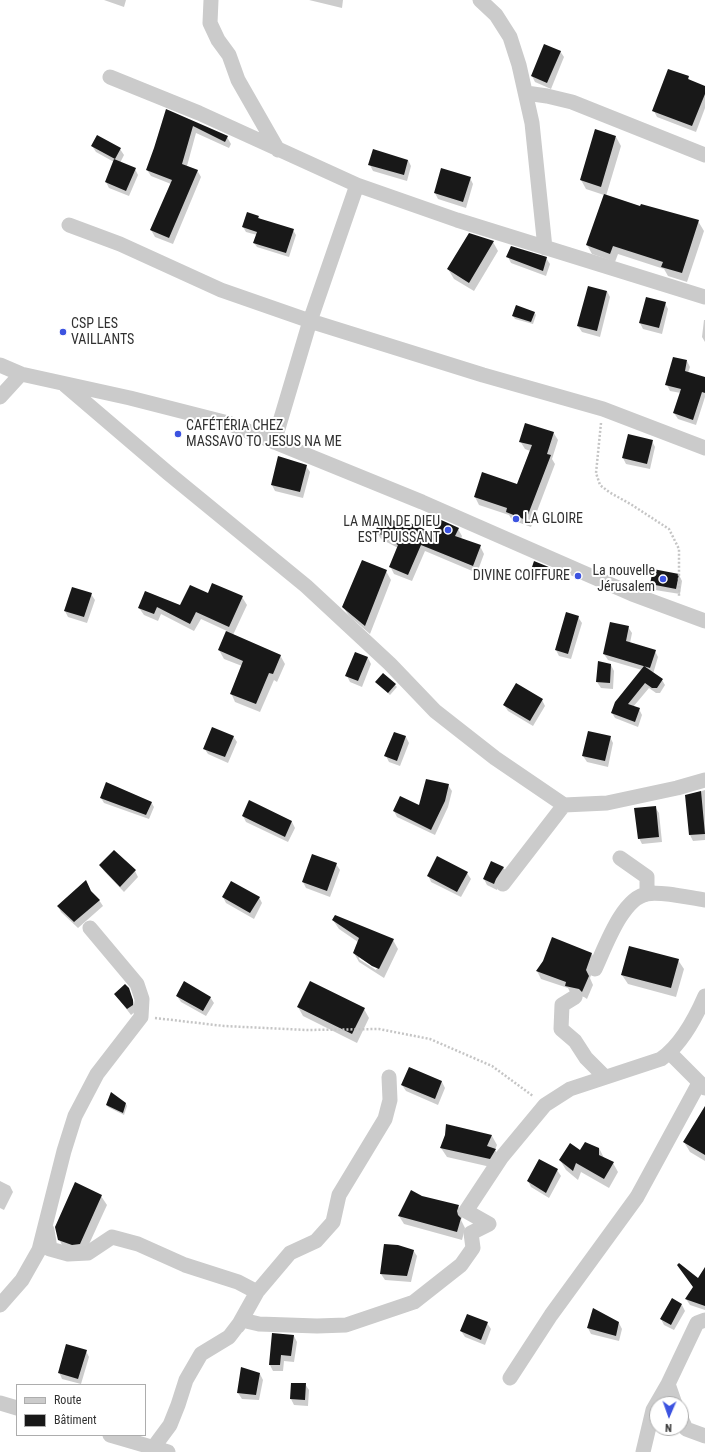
<!DOCTYPE html>
<html>
<head>
<meta charset="utf-8">
<style>
	body { margin:0 }
	#map { position:relative; width:705px; height:1452px; overflow:hidden; background:#fff; font-family:"Roboto Condensed",sans-serif }
	canvas { display:block }
	.legend { position:absolute; left:16px; top:1384px; width:130px; height:52px; box-sizing:border-box; background:#fff; border:1px solid #adadad; margin:0; padding:5px 7px; list-style:none; font-size:12px; color:#313131 }
	.legend li { display:flex; align-items:center; gap:8px; height:20px }
	.legend b { width:20px; border:1px solid #adadad }
	.north { position:absolute; left:649px; top:1396px; width:40px; height:40px; box-sizing:border-box; background:#fff; border:1px solid #adadad; border-radius:50%; rotate:182deg; font-size:11px; font-weight:700; line-height:16px; text-align:center; color:#313131 }
	.north::after { content:''; display:block; margin:auto; width:14px; height:18px; background:#3c53e0; clip-path:polygon(50% 0,100% 100%,50% 72%,0 100%) }
</style>
</head>
<body>
<div id="map">
<canvas width="705" height="1452"></canvas>
<ul class="legend">
<li><b style="height:5px;background:#cbcbcb"></b>Route</li>
<li><b style="height:11px;background:#181818"></b>Bâtiment</li>
</ul>
<div class="north">N</div>
</div>
<script>
const ctx = document.querySelector('canvas').getContext('2d');
ctx.lineJoin = 'round';
function paint(path, color) {
  ctx.fillStyle = color;
  ctx.fill(path, 'evenodd');
}
function trace(path, color, width, dash) {
  ctx.strokeStyle = color;
  ctx.lineWidth = width;
  ctx.lineCap = dash ? 'butt' : 'round';
  ctx.setLineDash(dash || []);
  ctx.stroke(path);
}
function label(font, color, halo, rows, align = 'center') {
  ctx.font = font + ' "Roboto Condensed",sans-serif';
  ctx.lineWidth = 4;
  ctx.setLineDash([]);
  ctx.textBaseline = 'middle';
  ctx.strokeStyle = halo;
  ctx.fillStyle = color;
  for (const [text, x, y, turn = 0] of rows) {
    ctx.save();
    ctx.translate(x, y);
    ctx.rotate((+turn || 0) * Math.PI / 180);
    ctx.textAlign = isNaN(turn) ? turn : align;
    if (halo) ctx.strokeText(text, 0, 0);
    ctx.fillText(text, 0, 0);
    ctx.restore();
  }
}
const shadow = new Path2D(`
	M104,0H126L124,7Z
	M309,0H343L342,8Z
	M560,51L564,57L551,89L535,82L532,76Z
	M688,77L690,81L705,87V108L696,132L657,117L654,111Z
	M167,111L227,137L231,144L229,148L196,133L187,166L197,170L201,177L173,244L155,237L151,230L171,184L151,176L147,170Z
	M616,137L621,146L606,196L640,208L698,221L704,231L687,282L668,276L664,269L618,254L615,262L592,254L587,245L604,195L586,189L581,180Z
	M92,146L120,149L124,155L120,163L135,169L138,175L129,196L109,188L106,182L114,162L96,152Z
	M408,160L411,166L407,181L373,171L370,165Z
	M470,178L473,184L466,208L438,199L435,193Z
	M259,217L260,220L293,230L296,235L289,257L257,247L254,243L257,235L246,232L243,227Z
	M493,242L498,251L474,291L454,279L448,269Z
	M508,257L546,258L550,264L546,276L511,263Z
	M607,291L610,297L600,337L582,332L578,326Z
	M665,303L668,309L662,334L643,329L640,323Z
	M534,312L536,315L533,324L515,319L513,316Z
	M704,320H705V342L702,337Z
	M687,361L690,367L688,373L705,378V397L696,425L678,419L674,413L681,393L670,391L667,385Z
	M553,432L558,440L552,459L555,464L531,527L512,520L509,515L479,505L475,497L482,474L517,485L530,451L525,449L520,441Z
	M652,441L655,447L650,469L626,464L623,458Z
	M306,466L310,472L303,498L275,491L272,485Z
	M406,529L434,534L458,529L462,536L461,539L480,546L484,554L477,573L425,551L412,581L394,574L390,566L398,548L381,539L376,531Z
	M533,567L555,571L559,577L557,581L537,573Z
	M386,571L391,580L370,634L349,616L343,607Z
	M679,575L682,581L680,594L655,590L651,584Z
	M212,584L242,597L247,605L233,635L280,655L285,664L277,682L274,680L260,712L235,702L231,693L242,666L224,659L219,650L227,631L201,619L194,631L161,614L158,621L144,615L139,608L145,593L181,607L208,594Z
	M91,594L95,600L87,623L68,617L65,611Z
	M578,617L582,623L571,659L559,656L556,650Z
	M628,627L632,633L630,643L655,651L658,657L653,674L662,680L665,685L660,693H656L649,688L633,707L639,709L642,715L638,727L615,718L612,713L642,670L608,660L604,654Z
	M356,653L368,658L371,664L362,687L350,682L347,676Z
	M611,665L614,671L613,689L601,688L597,682Z
	M376,682L395,685L397,687L390,695Z
	M542,700L545,706L533,726L508,711L504,705Z
	M395,733L406,737L409,743L400,766L389,762L386,756Z
	M233,736L237,742L228,763L208,754L204,748Z
	M610,737L613,743L608,767L587,762L583,756Z
	M106,784L151,802L154,807L149,819L104,803L101,798Z
	M448,785L452,791L448,807L435,835L397,817L394,811L420,806Z
	M705,790V840L693,841L690,835L686,796Z
	M655,807L659,813L662,842L642,844L639,838Z
	M243,816L292,822L295,828L288,842L246,822Z
	M336,864L340,870L330,897L306,888L303,882Z
	M100,865L135,871L138,877L124,892L104,871Z
	M503,867L507,873L499,885L497,890L487,885L484,879Z
	M467,873L471,879L461,897L431,882L428,875Z
	M92,893L99,900L103,906L78,928L61,912L58,906Z
	M223,897H259L262,903L254,919L226,903Z
	M333,920L393,940L398,949L384,978L359,962L354,953L358,942L339,929ZM359,956L377,968L376,970L359,959Z
	M592,954L596,962L590,978L593,985L587,999L584,997L571,994L568,988L541,979L537,971Z
	M678,960L684,969L676,997L628,984L622,975Z
	M128,989L136,1007V1011L131,1015L115,994Z
	M177,996L210,997L214,1003L206,1016L181,1002Z
	M298,1007L364,1009L369,1018L357,1043L303,1016Z
	M409,1069L442,1082L445,1088L438,1105L406,1091L402,1085Z
	M126,1104L127,1106L124,1115L108,1107L107,1105Z
	M705,1123V1161L690,1152L684,1142Z
	M492,1136L497,1145L495,1150L501,1159L495,1168L447,1157L441,1148Z
	M599,1148L604,1158L613,1163L618,1172L609,1188L581,1172L578,1180L566,1170L560,1160L580,1152Z
	M557,1170L561,1176L549,1198L531,1187L528,1181Z
	M0,1181L10,1186L13,1192L4,1210L0,1208Z
	M101,1196L107,1205L85,1253L64,1249L59,1239Z
	M422,1197L458,1206L463,1215L461,1220L465,1228L462,1240L404,1224L399,1216Z
	M384,1245L413,1250L417,1256L411,1282L385,1280L381,1274Z
	M701,1281L705,1282V1310L690,1305L686,1299Z
	M682,1305L685,1311L674,1330L664,1325L661,1319Z
	M593,1309L619,1323L622,1329L619,1341L591,1334L588,1328Z
	M487,1323L491,1329L485,1345L465,1337L461,1331Z
	M273,1335L294,1336L297,1342L294,1362L284,1361L283,1371H273L270,1365Z
	M86,1351L89,1357L81,1384L62,1379L59,1372Z
	M260,1374L263,1380L259,1400L242,1399L238,1393Z
	M305,1384L309,1390L308,1406L294,1405L291,1399Z`);
const building = new Path2D(`
	M544,44L561,51L547,83L531,76Z
	M668,69L689,76L688,79L705,86V94L692,126L652,111Z
	M166,109L228,136L225,142L193,126L182,164L198,170L169,238L150,230L172,180L146,170L154,148Z
	M595,129L616,136L601,187L580,180Z
	M97,135L121,148L115,159L91,146Z
	M373,149L408,160L404,175L368,165Z
	M114,159L136,168L126,191L105,182Z
	M441,168L471,177L463,202L434,193Z
	M604,194L640,206L641,204L699,220L682,273L661,267L663,262L613,246L610,254L586,245Z
	M247,212L259,216L258,218L294,229L286,253L253,243L257,232L242,227Z
	M469,233L494,241L469,283L447,269Z
	M511,246L547,257L543,271L506,257Z
	M588,286L607,291L597,331L577,326Z
	M646,297L666,302L659,328L639,323Z
	M516,305L535,312L531,322L512,316Z
	M673,357L687,360L685,371L705,377V393L702,392L693,420L673,413L681,389L665,385Z
	M525,423L554,432L547,454L551,455L526,520L506,512L507,508L474,497L482,472L517,484L532,445L519,442Z
	M628,434L653,440L647,464L622,458Z
	M278,456L307,465L300,492L271,485Z
	M384,515L406,527L408,522L433,533L439,519L459,528L455,536L481,545L473,566L421,545L408,575L389,567L398,545L375,531Z
	M362,560L387,570L365,626L342,607Z
	M534,561L556,570L554,576L532,567Z
	M653,569L679,574L676,589L650,584Z
	M212,583L243,596L229,627L196,612L190,624L157,607L154,614L138,608L145,591L180,605L190,585L208,593Z
	M72,587L92,593L84,617L64,611Z
	M566,612L579,616L568,654L555,650Z
	M610,622L629,626L626,641L656,650L650,668L603,654Z
	M226,631L281,655L273,674L269,673L256,704L230,694L243,661L218,650Z
	M355,652L368,657L358,681L345,676Z
	M598,661L611,664L610,683L596,682Z
	M644,666L663,679L657,688H652L645,683L628,704L640,708L635,722L611,713L615,702Z
	M383,673L396,684L388,693L375,682Z
	M516,683L543,699L530,721L503,705Z
	M212,727L234,736L225,757L203,749Z
	M588,731L611,736L605,761L582,756Z
	M394,732L406,736L397,761L384,756Z
	M426,779L449,784L445,801L431,830L393,811L400,796L419,805Z
	M106,782L152,802L146,815L100,798Z
	M701,791L705,834L689,835L685,795Z
	M249,800L292,821L285,837L242,816Z
	M656,806L659,837L638,839L634,808Z
	M114,850L136,870L120,887L99,865Z
	M312,854L337,863L327,891L302,882Z
	M437,856L468,872L457,892L427,876Z
	M491,861L504,867L496,879L494,884L483,879Z
	M86,880L91,891L100,900L74,922L57,906Z
	M231,881L260,897L250,913L222,897Z
	M335,915L394,939L379,969L372,966L353,953L359,938L332,920Z
	M552,937L592,953L586,970L589,976L582,992L579,989L565,986L566,982L536,971L543,961Z
	M629,946L679,959L671,988L621,975Z
	M184,981L211,997L203,1011L176,996Z
	M310,981L365,1008L352,1034L297,1007Z
	M125,984L129,988L133,1000V1005L127,1009L114,994Z
	M409,1067L442,1081L435,1099L401,1085Z
	M111,1092L126,1103L123,1113L106,1105Z
	M705,1106V1155L683,1142Z
	M446,1124L492,1135L487,1146L496,1149L490,1159L440,1148L445,1135Z
	M585,1142L599,1148V1155L614,1162L604,1179L576,1163L573,1171L559,1160L570,1143L580,1150Z
	M539,1159L558,1169L546,1193L527,1181Z
	M75,1182L102,1195L80,1244L72,1245L58,1240L55,1227Z
	M411,1190L422,1196L459,1205L457,1211L458,1215L461,1218L457,1232L398,1216Z
	M384,1244L398,1245L414,1250L407,1276L380,1274Z
	M679,1263L698,1278L705,1267V1306L685,1299L693,1287L677,1265Z
	M672,1298L682,1304L671,1325L660,1319Z
	M593,1308L619,1322L616,1336L587,1328Z
	M467,1314L488,1322L481,1340L460,1331Z
	M272,1333L294,1335L291,1356L281,1355L280,1365H269Z
	M66,1344L87,1350L78,1379L58,1373Z
	M241,1367L260,1373L256,1395L237,1393Z
	M291,1383H306L305,1400L290,1399Z`);
const path = new Path2D(`
	M601,423L596,473L600,485L609,492L632,505L669,529L679,549V597
	M155,1018L224,1026L307,1030L379,1029L430,1039L492,1066L533,1096`);
const minor = new Path2D(`
	M211,0L210,23L218,40L229,55L238,80L278,150
	M480,0L496,15L510,37L519,65L532,123L545,248
	M110,77L199,113L357,185L457,220L705,297
	M526,93L547,96L572,102L705,155
	M69,225L120,244L221,290L310,321L357,185
	M0,365L21,374L130,398L228,423L422,502L632,594L705,621
	M65,385L168,473L306,586L390,664L435,711L495,758L564,805L607,803L677,788L705,780
	M0,397L21,374
	M274,442L310,321L483,375L603,409L705,448
	M620,858L647,877V894
	M503,884L564,805
	M595,969C605,948 622,898 647,894C661,891 690,898 705,900
	M575,997L562,1005L561,1029L575,1041L586,1058L605,1077
	M670,1053L705,1088
	M47,1230L50,1249L68,1254L88,1253L112,1237L138,1244L185,1265L238,1282L257,1292L238,1326
	M257,1292L290,1253L316,1241L333,1222L339,1195L385,1119L390,1100L389,1077
	M0,1305L22,1280L39,1250L64,1151L75,1116L97,1074L141,1017L142,999L137,984L90,928
	M510,1378L551,1315L637,1197L699,1083
	M668,1384L675,1404
	M0,1403L17,1408
	M681,1418L686,1429L705,1436
	M110,1435L168,1452
	M153,1448L170,1425L178,1405L186,1380L201,1354L229,1337L242,1320L259,1324L317,1326L346,1325L414,1302L461,1265L473,1248L471,1233L489,1224L466,1211L501,1158L545,1105L570,1089L661,1059C681,1045 695,1019 705,996
	M643,1452L653,1410L668,1384L697,1323L705,1320`);
const markers = [
	[63,332,4,"#3c53e0"],
	[178,434,4,"#3c53e0"],
	[516,519,4,"#3c53e0"],
	[448,530,4,"#3c53e0"],
	[578,576,4,"#3c53e0"],
	[663,579,4,"#3c53e0"]
];
const poiNames = [
	["CSP LES",71,324],
	["VAILLANTS",71,340],
	["CAFÉTÉRIA CHEZ",186,426],
	["MASSAVO TO JESUS NA ME",186,442],
	["LA GLOIRE",524,519],
	["LA MAIN DE DIEU",440,522,"right"],
	["EST PUISSANT",440,538,"right"],
	["La nouvelle",655,571,"right"],
	["Jérusalem",655,587,"right"],
	["DIVINE COIFFURE",570,576,"right"]
];
paint(shadow, '#0003');
paint(building, '#181818');
trace(path, '#c5c5c5', 2.5, [2, 2]);
trace(minor, '#cbcbcb', 15);
for (const [x, y, r, color] of markers) {
  const dot = new Path2D();
  dot.arc(x, y, r, 0, 2 * Math.PI);
  ctx.fillStyle = color;
  ctx.fill(dot);
  trace(dot, '#fff', 1.5);
}
label('14px', '#313131', '#fff', poiNames, 'left');
</script>
</body>
</html>
